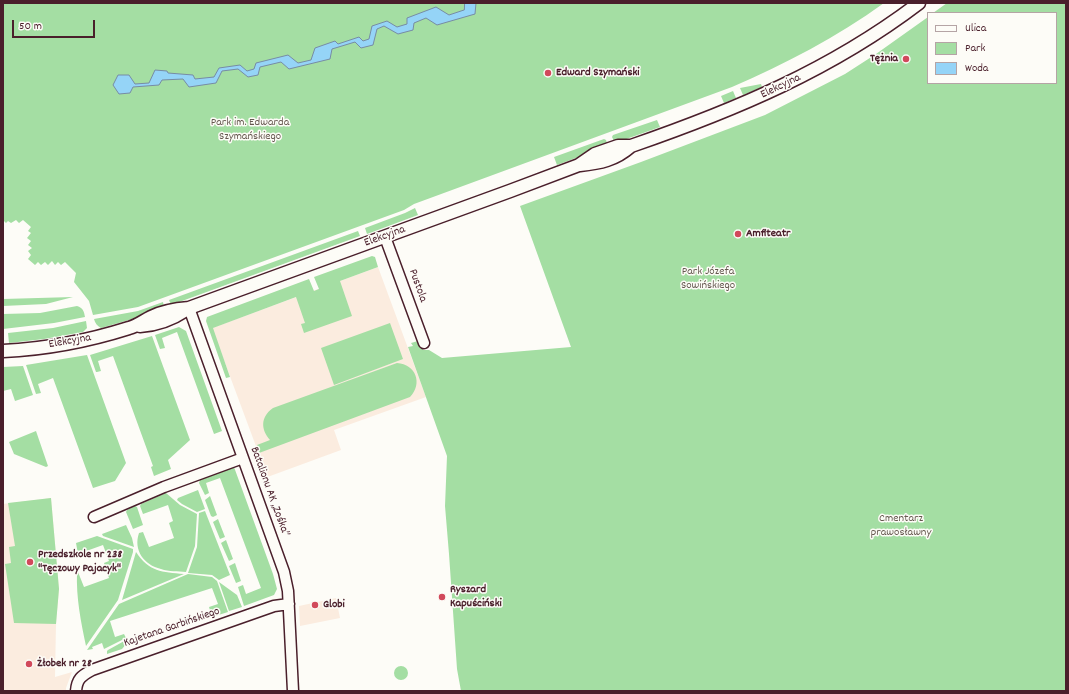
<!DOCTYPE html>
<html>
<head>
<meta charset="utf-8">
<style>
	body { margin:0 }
	#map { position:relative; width:1069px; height:694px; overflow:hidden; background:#fdfcf7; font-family:Dekko,sans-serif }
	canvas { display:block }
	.frame { position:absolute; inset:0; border:4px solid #4a1f2b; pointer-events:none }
	.legend { position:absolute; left:927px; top:12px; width:130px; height:72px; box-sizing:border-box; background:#fdfcf7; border:1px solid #b5a4a5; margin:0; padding:5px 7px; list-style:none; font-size:12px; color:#4a1f2b }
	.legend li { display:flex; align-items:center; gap:8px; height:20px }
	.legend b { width:20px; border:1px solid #b5a4a5 }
	.scale { position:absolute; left:12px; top:20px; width:83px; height:18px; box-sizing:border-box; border:2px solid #4a1f2b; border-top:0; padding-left:5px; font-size:12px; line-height:14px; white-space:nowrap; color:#4a1f2b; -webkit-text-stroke:3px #fdfcf7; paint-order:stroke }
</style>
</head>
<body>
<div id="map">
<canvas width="1069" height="694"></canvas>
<div class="frame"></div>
<ul class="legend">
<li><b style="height:5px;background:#fdfcf7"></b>Ulica</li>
<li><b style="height:11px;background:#a4dea3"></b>Park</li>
<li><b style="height:11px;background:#95d4f7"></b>Woda</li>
</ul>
<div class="scale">50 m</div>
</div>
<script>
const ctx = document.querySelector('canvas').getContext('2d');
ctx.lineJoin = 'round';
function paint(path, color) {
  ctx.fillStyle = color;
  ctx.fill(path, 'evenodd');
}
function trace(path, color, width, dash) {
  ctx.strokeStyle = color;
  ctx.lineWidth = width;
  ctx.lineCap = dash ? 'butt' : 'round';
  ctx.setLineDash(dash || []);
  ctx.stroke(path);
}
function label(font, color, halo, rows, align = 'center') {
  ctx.font = font + ' Dekko,sans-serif';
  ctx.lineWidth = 3;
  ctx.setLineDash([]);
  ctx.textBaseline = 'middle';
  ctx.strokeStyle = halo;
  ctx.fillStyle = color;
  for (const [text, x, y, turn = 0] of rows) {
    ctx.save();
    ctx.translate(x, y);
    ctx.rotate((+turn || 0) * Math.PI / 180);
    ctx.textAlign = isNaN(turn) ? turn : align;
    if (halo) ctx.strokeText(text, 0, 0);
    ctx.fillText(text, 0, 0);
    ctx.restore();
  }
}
const built = new Path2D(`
	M378,267L426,397L334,430L341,450L262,479L254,459L260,457L212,328Z
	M51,498L59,589L56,624L55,677L72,672L66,688V691H3V504Z
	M336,598L340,618L300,626L299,606Z`);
const green = new Path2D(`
	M3,3H884C837,37 785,64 732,87L414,204L404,210L138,307L93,315L89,301L74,282L76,273L65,262L61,265L58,262L55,265L52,261L48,265L45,262L41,265L38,262L35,265L28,259L31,255L28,251L32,248L28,245L31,241L27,238L31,233L28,231L31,227L23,220L19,223L16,220L11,223L8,221L6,223L3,220Z
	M947,3H1066V691H461L457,669L449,554L445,506L447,456L408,347L413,346L411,343L418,341L423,350H429L442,358L571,347L520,206L641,162L765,115L845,74L876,54L928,17V83H1056V13H933Z
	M761,84L762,87L743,95L740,88Z
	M733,91L736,98L724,103L721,96Z
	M657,120L660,127L615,143L612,137L613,135Z
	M604,139L606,140L608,146L557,165L554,157Z
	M415,208L418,215L367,234L365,228L405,213Z
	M358,231L360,236L171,305L169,300Z
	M372,256L375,257L378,267L340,281L352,316L304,333L301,324L305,323L296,297L213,328L230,377L226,378L206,321L207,317L309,279L314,291L319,289L314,277Z
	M73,297L46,304L3,306V299Z
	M163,302L164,307L129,320L101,328C97,326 95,323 94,319L138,311Z
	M77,306C83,308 84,311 85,317L54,323L3,329V314L40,313Z
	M86,321L87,328L83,332L44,339L9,343L8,333L53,328Z
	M390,323L403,359L334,385L321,348Z
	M179,327L186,331L222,431L214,434L177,332L162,338L165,348L160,349L155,335Z
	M152,336L190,440L168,460L171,469L154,476L151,467L153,466L113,356L98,361L101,371L97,372H96L90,355Z
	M87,355L126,463L115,481L93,488L53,378L38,384L41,393L36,394L26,365Z
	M397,363C416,364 423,384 410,397L259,453L257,445L270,440C261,430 260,417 273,408Z
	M23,366L33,395L15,401L11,389L3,391V367Z
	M36,431L48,466L46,467L14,454L9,442Z
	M234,467L273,574L277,589L274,595L244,606L238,587L243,585L246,594L261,588L220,478L206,483L209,493L205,495L199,483L200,480Z
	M198,490L205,509L197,512L182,504L177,500L178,498Z
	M166,493L180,505L197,514L195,546L186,572C178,571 169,572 161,569C144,565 133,550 139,533L143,532L149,547L174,538L169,523L173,521L168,505L143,514L140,506L141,504Z
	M210,496L217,515L213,517L211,516L205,500Z
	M51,498L59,589L56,624L14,623L5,564L11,563L9,547L15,546L8,503Z
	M135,506L137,507L143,525L133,529L126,512L127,510Z
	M205,511L230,575L219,580L212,575L188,573L197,547L199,513Z
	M218,519L225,537L220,539L213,522Z
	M126,525L132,538L134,547L103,536L102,534Z
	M97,536L133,549V552L118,600L86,646C81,622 76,598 77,572H78L84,587L109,578L104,563L109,561L103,545L78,554L76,543Z
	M226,540L233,559L229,561L221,543Z
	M136,552C149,572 162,572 184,574L122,600Z
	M235,563L241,581L236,583L229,566Z
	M188,574L212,577L217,581L228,612L212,617L209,607L218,604L212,588L110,621L115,637L124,634L126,638L104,649L102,643L92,647L93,649L87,650L119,604Z
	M219,582L237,595L242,607L229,611Z
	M126,640L127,643L122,649L107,654V651L108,650Z
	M394 673a7 7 0 1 1 14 0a7 7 0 1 1-14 0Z`);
const water = new Path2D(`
	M465,3H476L475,14L437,25L426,18L414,23L413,30L398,34L384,26L377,29L373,45L361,48L355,42L332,49L330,59L289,69L281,62L260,67L258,75L248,77L238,69L222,71L216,83L189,87L183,79L162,80L159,85L133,87L130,93L119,94L113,85L118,75H129L135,84L149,83L155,70L167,71L168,73L193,75L195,79L214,77L219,68L240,65L247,71L254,69L256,63L288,55L298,63L311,60L315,48L335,41L338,44L359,37L363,41L369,39L372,26L387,21L397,27L407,24V18L436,7L449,15L464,10Z`);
const minor = new Path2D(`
	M385,237L424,343
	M189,308L284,572L288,591L293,691
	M94,517L164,487L243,458
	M76,691C77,679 81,676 92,670L274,606L289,604`);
const tertiary = new Path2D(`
	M580,165C600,163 615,160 631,146
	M140,326C157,325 171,320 186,310
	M3,351C46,349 88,341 129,328C137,326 143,321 151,317C163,311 176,309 189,308L510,191L579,165L595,154L618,146H631C735,110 831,70 919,3`);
const markers = [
	[906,59,4,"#d1495b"],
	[548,73,4,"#d1495b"],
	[738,234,4,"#d1495b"],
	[30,562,4,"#d1495b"],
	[442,597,4,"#d1495b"],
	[315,605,4,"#d1495b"],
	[29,664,4,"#d1495b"]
];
const poiNames = [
	["Tężnia",898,59,"right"],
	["Edward Szymański",556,73],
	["Amfiteatr",746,234],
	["Przedszkole nr 238",38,555],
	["\"Tęczowy Pajacyk\"",38,569],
	["Ryszard",450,590],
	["Kapuściński",450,604],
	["Globi",323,605],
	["Żłobek nr 28",37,664]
];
const streetNames = [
	["Elekcyjna",781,87,-26],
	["Elekcyjna",385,237,-20],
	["Pustola",417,286,70],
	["Elekcyjna",70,342,-10],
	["Batalionu AK „Zośka”",269,492,70],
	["Kajetana Garbińskiego",172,628,-19]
];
const parkNames = [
	["Park im. Edwarda",250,123],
	["Szymańskiego",250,137],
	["Park Józefa",708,272],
	["Sowińskiego",708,286],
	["Cmentarz",901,519],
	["prawosławny",901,533]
];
paint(built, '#fbecdf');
paint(green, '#a4dea3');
paint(water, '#95d4f7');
trace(water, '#778ca5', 1);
trace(minor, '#4a1f2b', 13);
trace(tertiary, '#4a1f2b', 15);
trace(minor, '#fdfcf7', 10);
trace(tertiary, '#fdfcf7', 12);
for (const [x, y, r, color] of markers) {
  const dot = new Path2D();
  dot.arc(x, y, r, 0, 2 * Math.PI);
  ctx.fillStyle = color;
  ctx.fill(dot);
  trace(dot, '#fdfcf7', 1.5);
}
label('bold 12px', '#4a1f2b', '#fdfcf7', poiNames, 'left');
label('12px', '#4a1f2b', '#fdfcf7', streetNames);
label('12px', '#65584f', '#fdfcf7', parkNames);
</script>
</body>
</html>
